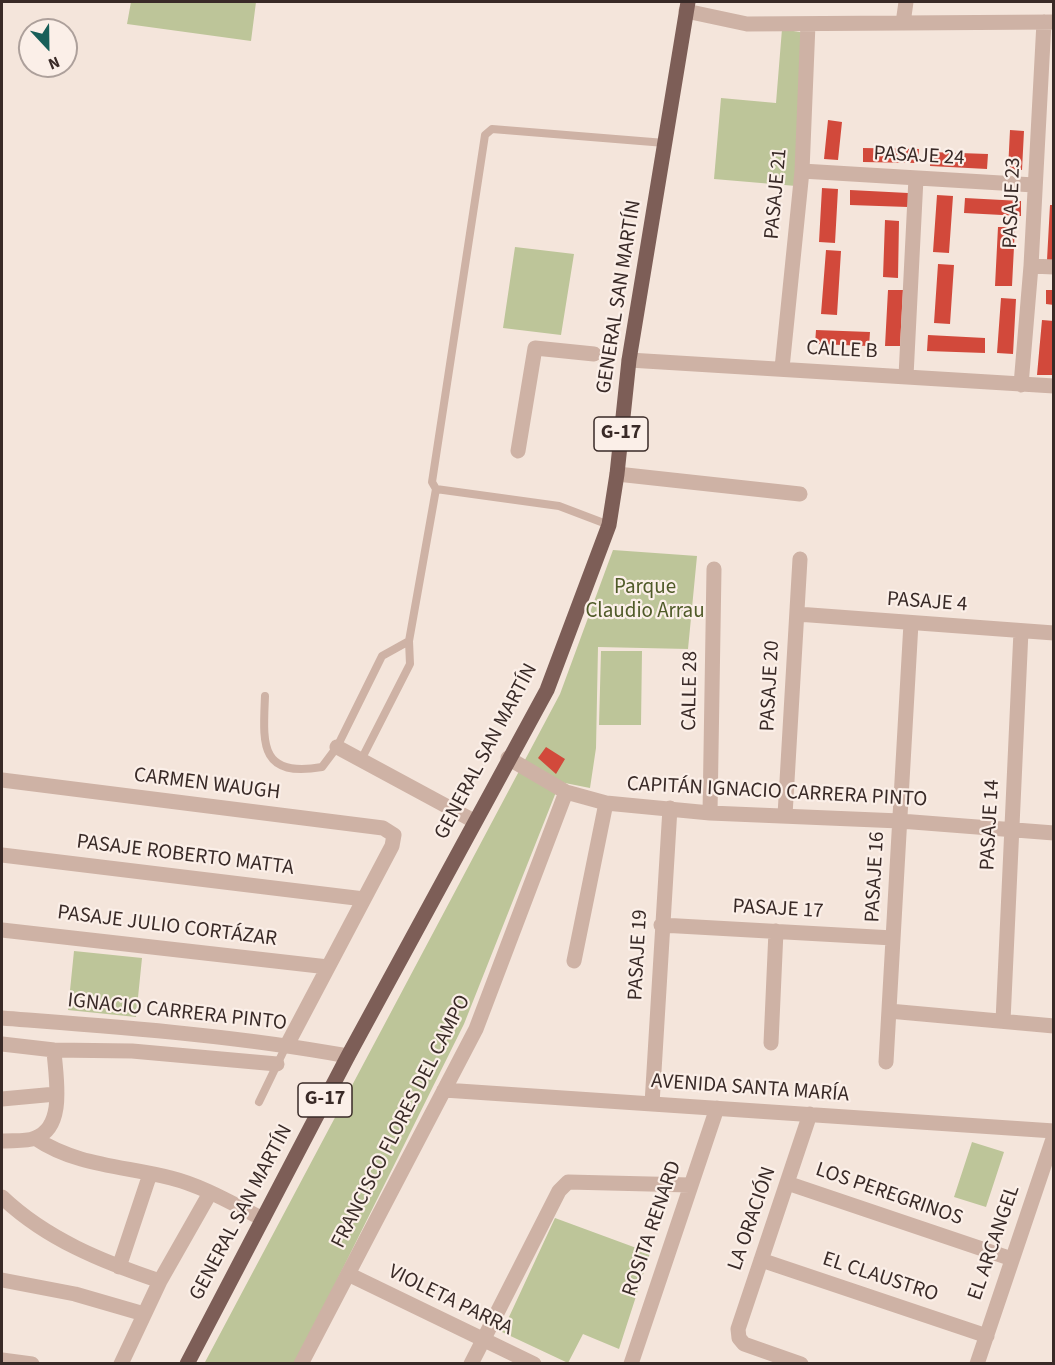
<!DOCTYPE html>
<html>
<head>
<meta charset="utf-8">
<style>
	body { margin:0 }
	#map { position:relative; width:1055px; height:1365px; overflow:hidden; background:#f4e5db; font-family:"Source Sans 3",sans-serif }
	canvas { display:block }
	.frame { position:absolute; inset:0; border:3px solid #392a27; pointer-events:none }
	.north { position:absolute; left:18px; top:18px; width:60px; height:60px; box-sizing:border-box; background:#fbefe8; border:2px solid #ada09b; border-radius:50%; rotate:158deg; font-size:16px; font-weight:700; line-height:24px; text-align:center; color:#392a27 }
	.north::after { content:''; display:block; margin:auto; width:21px; height:27px; background:#185f59; clip-path:polygon(50% 0,100% 100%,50% 72%,0 100%) }
</style>
</head>
<body>
<div id="map">
<canvas width="1055" height="1365"></canvas>
<div class="frame"></div>
<div class="north">N</div>
</div>
<script>
const ctx = document.querySelector('canvas').getContext('2d');
ctx.lineJoin = 'round';
function paint(path, color) {
  ctx.fillStyle = color;
  ctx.fill(path, 'evenodd');
}
function trace(path, color, width, dash) {
  ctx.strokeStyle = color;
  ctx.lineWidth = width;
  ctx.lineCap = dash ? 'butt' : 'round';
  ctx.setLineDash(dash || []);
  ctx.stroke(path);
}
function label(font, color, halo, rows, align = 'center') {
  ctx.font = font + ' "Source Sans 3",sans-serif';
  ctx.lineWidth = 4.5;
  ctx.setLineDash([]);
  ctx.textBaseline = 'middle';
  ctx.strokeStyle = halo;
  ctx.fillStyle = color;
  for (const [text, x, y, turn = 0] of rows) {
    ctx.save();
    ctx.translate(x, y);
    ctx.rotate((+turn || 0) * Math.PI / 180);
    ctx.textAlign = isNaN(turn) ? turn : align;
    if (halo) ctx.strokeText(text, 0, 0);
    ctx.fillText(text, 0, 0);
    ctx.restore();
  }
}
const green = new Path2D(`
	M131,2H256L251,41L127,24Z
	M782,29L805,33L796,186L714,179L721,98L776,103Z
	M515,247L574,254L561,335L503,328Z
	M613,550L697,556L688,649L598,647L596,748L590,788L560,782L464,1024L296,1363L204,1364L560,694Z
	M601,651H642L641,725H599Z
	M74,951L142,958L136,1017L68,1010Z
	M972,1142L1004,1152L986,1207L954,1197Z
	M555,1218L650,1253L619,1349L583,1334L568,1363L502,1332Z`);
const building = new Path2D(`
	M828,120L842,122L838,160L824,159Z
	M1010,130L1024,131L1022,170H1008Z
	M863,148L919,149L918,163L863,162Z
	M931,152L988,154L987,169L930,166Z
	M822,188L838,189L835,243L819,242Z
	M850,190L908,193V207L850,205Z
	M937,195L953,196L949,253L933,252Z
	M965,198L1021,201V216L964,213Z
	M1050,205H1054V260H1047Z
	M885,220L899,221L898,278L883,277Z
	M998,227H1015L1012,286H995Z
	M826,250L841,251L837,315L821,314Z
	M938,264L954,265L950,324L934,323Z
	M888,290H903L900,346H885Z
	M1046,290H1054V305L1046,304Z
	M1001,298L1016,299L1013,354L997,353Z
	M1042,320L1054,321L1052,375H1037Z
	M816,330L870,332L869,346L815,344Z
	M928,335L985,338V353L927,351Z
	M546,747L565,759L556,774L538,758Z`);
const lane = new Path2D(`
	M609,525L559,506L436,489L432,482L485,135L492,129L665,143
	M265,696C263,744 259,778 322,767L337,747L382,656L409,641L436,489
	M361,760L410,664L409,641
	M259,1102L286,1046`);
const street = new Path2D(`
	M686,11L747,24L1054,22
	M903,23L906,2
	M802,171L1034,185
	M1031,266L1054,267
	M629,360L1054,386
	M782,368L802,171L808,24
	M906,376L916,178
	M1021,385L1031,266L1044,22
	M518,451L535,348L594,354
	M617,474L800,494
	M797,614L1054,633
	M337,747L474,821
	M508,758L566,792L606,803L710,813L900,821L1054,833
	M2,780L383,828L394,835L392,846L287,1045
	M710,813L714,569
	M785,815L800,559
	M2,855L364,899
	M661,925L893,938
	M2,930L328,967
	M574,961L606,803
	M889,1011L1054,1026
	M2,1018C117,1027 233,1035 348,1056
	M1003,1021L1021,631
	M771,1043L776,931
	M2,1044L54,1050L132,1051L277,1064
	M886,1062L911,623
	M444,1090L1054,1131
	M2,1099L56,1094
	M652,1104L670,808
	M35,1138C76,1166 125,1166 171,1178C203,1186 233,1204 263,1219
	M2,1141C12,1140 26,1142 35,1138C67,1127 55,1074 54,1050
	M787,1183L1012,1259
	M2,1197C46,1239 103,1262 160,1281
	M761,1260L987,1336
	M119,1267L150,1174
	M348,1274L534,1364
	M2,1280L75,1294L144,1314
	M2,1360L32,1364
	M121,1364L160,1281L210,1193
	M301,1364L476,1029L566,792
	M471,1364L559,1191L568,1182L690,1185
	M631,1364L717,1108
	M801,1364L744,1344L739,1338L738,1329L810,1114
	M977,1364L1054,1136`);
const primary = new Path2D(`
	M187,1364L348,1056L547,690L609,525L617,474L629,360L688,2`);
const shields = [
	[621,434,54],
	[325,1100,54]
];
const shieldNames = [
	["G-17",621,434],
	["G-17",325,1100]
];
const streetNames = [
	["PASAJE 24",919,157,3],
	["PASAJE 21",777,194,-85],
	["PASAJE 23",1013,203,-88],
	["GENERAL SAN MARTÍN",620,297,-81],
	["CALLE B",842,351,3],
	["PASAJE 4",927,603,4],
	["PASAJE 20",771,686,-87],
	["CALLE 28",691,691,-89],
	["GENERAL SAN MARTÍN",487,752,-62],
	["CARMEN WAUGH",207,785,7],
	["CAPITÁN IGNACIO CARRERA PINTO",777,793,3],
	["PASAJE 14",991,825,-87],
	["PASAJE ROBERTO MATTA",185,856,7],
	["PASAJE 16",876,877,-87],
	["PASAJE 17",778,910,3],
	["PASAJE JULIO CORTÁZAR",167,927,7],
	["PASAJE 19",639,955,-87],
	["IGNACIO CARRERA PINTO",177,1013,6],
	["AVENIDA SANTA MARÍA",750,1089,4],
	["FRANCISCO FLORES DEL CAMPO",402,1122,-63],
	["LOS PEREGRINOS",889,1195,19],
	["GENERAL SAN MARTÍN",242,1213,-62],
	["LA ORACIÓN",753,1219,-71],
	["ROSITA RENARD",653,1229,-71],
	["EL ARCANGEL",995,1243,-71],
	["EL CLAUSTRO",880,1278,18],
	["VIOLETA PARRA",450,1301,26]
];
const parkNames = [
	["Parque",645,588],
	["Claudio Arrau",645,612]
];
paint(green, '#bdc599');
paint(building, '#d2493b');
trace(lane, '#ceb2a5', 8);
trace(street, '#ceb2a5', 15);
trace(primary, '#7d5e57', 15);
for (const [x, y, w] of shields) {
  const box = new Path2D();
  box.roundRect(x - w / 2, y - 17, w, 34, 4.5);
  ctx.fillStyle = '#fbefe8';
  ctx.fill(box);
  trace(box, '#392a27', 1.5);
}
label('bold 20px', '#392a27', null, shieldNames);
label('21px', '#392a27', '#fbefe8', streetNames);
label('21px', '#4f5a28', '#fbefe8', parkNames);
</script>
</body>
</html>
